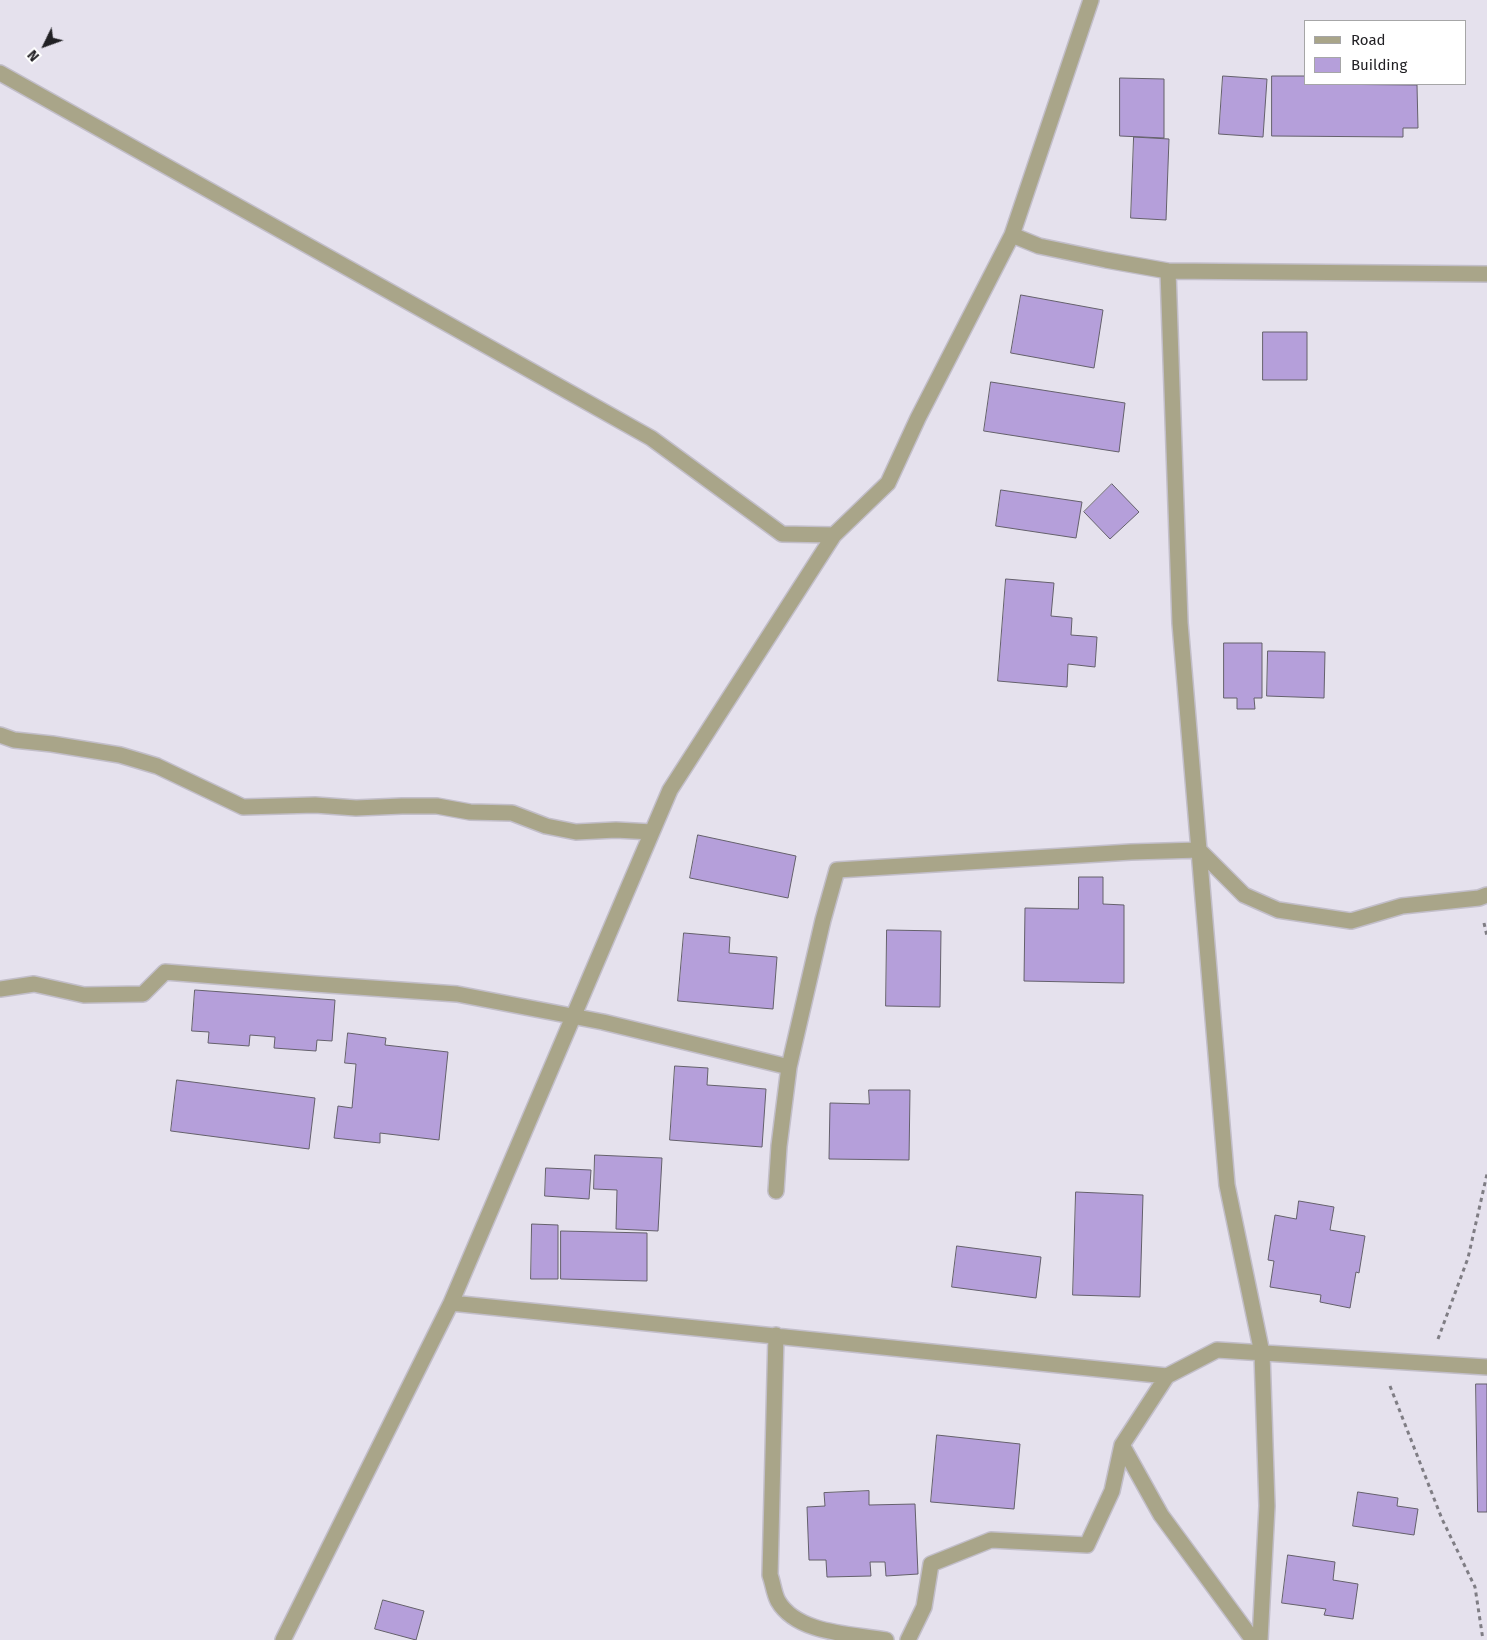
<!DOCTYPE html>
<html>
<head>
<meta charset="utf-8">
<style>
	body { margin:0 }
	#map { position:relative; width:1487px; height:1640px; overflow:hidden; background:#e5e1ed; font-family:"Fira Sans",sans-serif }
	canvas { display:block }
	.legend { position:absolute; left:1304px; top:20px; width:162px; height:65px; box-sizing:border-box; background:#fff; border:1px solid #a6a6a7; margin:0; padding:6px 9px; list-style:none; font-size:15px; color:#212024 }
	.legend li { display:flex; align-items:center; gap:10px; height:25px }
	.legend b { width:25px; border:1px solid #a6a6a7 }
	.north { position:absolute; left:20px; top:20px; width:50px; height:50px; -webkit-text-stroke:4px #fff; paint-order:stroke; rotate:228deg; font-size:14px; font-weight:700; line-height:20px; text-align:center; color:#212024 }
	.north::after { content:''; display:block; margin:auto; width:18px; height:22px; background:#212024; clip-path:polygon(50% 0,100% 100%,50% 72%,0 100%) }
</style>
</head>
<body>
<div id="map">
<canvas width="1487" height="1640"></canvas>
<ul class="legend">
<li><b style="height:6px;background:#a9a589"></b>Road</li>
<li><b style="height:14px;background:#b59fda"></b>Building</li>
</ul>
<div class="north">N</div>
</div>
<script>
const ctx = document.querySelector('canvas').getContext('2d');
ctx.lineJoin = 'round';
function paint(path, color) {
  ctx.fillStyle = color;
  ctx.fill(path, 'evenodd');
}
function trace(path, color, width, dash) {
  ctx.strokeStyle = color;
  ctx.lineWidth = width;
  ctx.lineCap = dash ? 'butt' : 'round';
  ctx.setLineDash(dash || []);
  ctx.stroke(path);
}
const building = new Path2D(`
	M1223,76L1267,79L1263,137L1219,134Z
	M1272,76H1306V84L1417,85L1418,128H1403V137L1272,136Z
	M1120,78L1164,79V138L1120,136Z
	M1134,137L1169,139L1166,220L1131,218Z
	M1021,295L1103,310L1094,368L1011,353Z
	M1263,332H1307V380H1263Z
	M991,382L1125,403L1119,452L984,431Z
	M1112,484L1139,512L1110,539L1084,512Z
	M1001,490L1082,502L1076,538L996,526Z
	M1006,579L1054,583L1051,616L1072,618L1071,635L1097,637L1095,667L1068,664L1067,687L998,681Z
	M1224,643H1262V698H1254L1255,709H1237V698H1224Z
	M1268,651L1325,652L1324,698L1267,696Z
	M698,835L796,856L788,898L690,878Z
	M1079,877H1103V904L1124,905V983L1024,981L1025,908L1078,909Z
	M887,930L941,931L940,1007L886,1006Z
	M684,933L730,937L729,953L777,957L773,1009L678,1001Z
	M195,990L335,1000L332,1041L317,1040L316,1051L274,1048L275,1037L250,1035L249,1046L208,1043L209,1032L192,1031Z
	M348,1033L386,1038L385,1045L448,1052L439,1140L380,1133V1143L334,1138L338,1106L352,1108L356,1064L345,1063Z
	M675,1066L708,1068L707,1085L766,1089L762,1147L670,1140Z
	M177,1080L315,1098L309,1149L171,1131Z
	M869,1090H910L909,1160L829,1159L830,1103L869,1104Z
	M595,1155L662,1158L658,1231L616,1229L617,1190L594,1189Z
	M546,1168L591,1170L589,1199L545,1196Z
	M1076,1192L1143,1195L1140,1297L1073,1295Z
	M1299,1201L1334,1207L1330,1230L1365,1236L1359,1273L1356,1272L1350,1308L1320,1302L1321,1295L1270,1287L1274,1261L1268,1260L1275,1215L1296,1219Z
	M532,1224L558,1225V1279H531Z
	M561,1231L647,1233V1281L561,1279Z
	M957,1246L1041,1257L1036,1298L952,1287Z
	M1476,1384H1487V1512H1478Z
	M937,1435L1020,1444L1014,1509L931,1502Z
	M869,1491V1505L915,1504L918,1574L886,1576L885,1562H870L871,1576L827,1577L826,1560H809L807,1507L825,1506L824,1493Z
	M1358,1492L1398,1498L1397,1506L1418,1509L1414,1535L1353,1526Z
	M1288,1555L1335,1562L1333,1580L1358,1584L1353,1619L1324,1615L1326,1609L1282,1603Z
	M383,1600L424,1611L416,1640L375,1629Z`);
const path = new Path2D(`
	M1484,923L1487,936
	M1438,1339L1468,1258L1487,1174
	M1390,1386L1442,1519L1475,1587L1483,1640`);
const street = new Path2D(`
	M0,73L651,438L782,534L834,535L888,483L918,418L1012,235L1039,246L1106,260L1168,271L1487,274
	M1012,235L1091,0
	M1168,271L1180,623L1227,1185L1262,1353L1267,1506L1260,1640
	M0,735L14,740L52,744L120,755L157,766L243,807L315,805L356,808L402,806H437L470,812L512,813L546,826L576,832L616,830L652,832
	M0,989L34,984L84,995L143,994L165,972L315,984L457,994L603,1022L789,1067L823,920L837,870L1131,852L1199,850L1244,895L1278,910L1351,921L1402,906L1479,898L1487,895
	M776,1191L779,1146L789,1067
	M451,1303L1167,1376L1217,1350L1487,1367
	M776,1335L770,1575C773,1583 774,1594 778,1601C797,1634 852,1634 886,1640
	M1122,1445L1161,1515L1253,1640
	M283,1640L451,1303L670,790L834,535
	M908,1640L924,1607L931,1564L991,1540L1087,1545L1112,1491L1122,1445L1167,1376`);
paint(building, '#b59fda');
trace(building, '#64606b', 1);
trace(street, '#c2bec9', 18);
trace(path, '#7f7d84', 3, [4, 4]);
trace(street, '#a9a589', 15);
</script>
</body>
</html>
